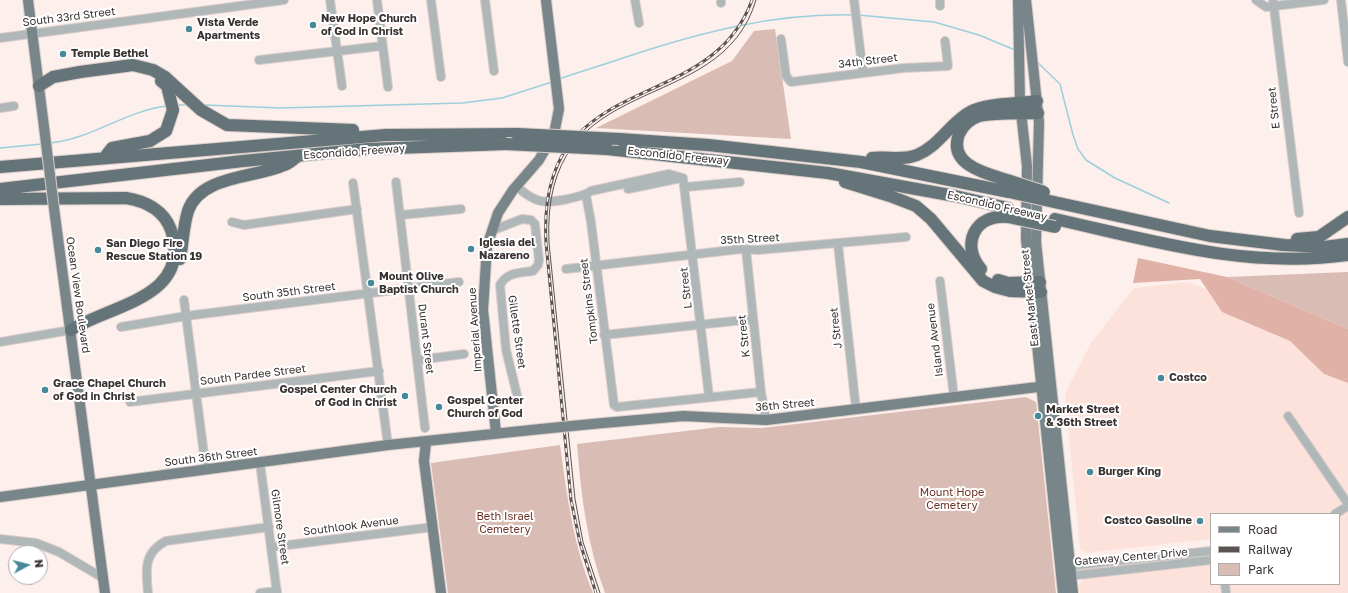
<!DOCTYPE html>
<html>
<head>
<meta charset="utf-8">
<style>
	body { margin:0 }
	#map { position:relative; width:1348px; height:593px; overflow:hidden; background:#fdefeb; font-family:"Golos Text",sans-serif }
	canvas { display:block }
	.legend { position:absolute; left:1210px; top:513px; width:130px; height:72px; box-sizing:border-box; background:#fff; border:1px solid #afadac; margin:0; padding:5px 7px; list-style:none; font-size:12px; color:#383130 }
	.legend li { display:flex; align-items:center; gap:8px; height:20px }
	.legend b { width:20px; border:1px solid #afadac }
	.north { position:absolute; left:8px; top:545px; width:40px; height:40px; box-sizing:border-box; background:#fff; border:1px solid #afadac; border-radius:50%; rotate:83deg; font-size:11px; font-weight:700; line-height:16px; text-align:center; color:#383130 }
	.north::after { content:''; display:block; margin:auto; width:14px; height:18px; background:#468999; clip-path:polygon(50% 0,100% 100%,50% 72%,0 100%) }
</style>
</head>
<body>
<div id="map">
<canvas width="1348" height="593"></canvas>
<ul class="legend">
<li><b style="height:5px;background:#788689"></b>Road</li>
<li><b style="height:5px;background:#5c5453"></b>Railway</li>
<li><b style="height:11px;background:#d9bcb4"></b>Park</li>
</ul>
<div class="north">N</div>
</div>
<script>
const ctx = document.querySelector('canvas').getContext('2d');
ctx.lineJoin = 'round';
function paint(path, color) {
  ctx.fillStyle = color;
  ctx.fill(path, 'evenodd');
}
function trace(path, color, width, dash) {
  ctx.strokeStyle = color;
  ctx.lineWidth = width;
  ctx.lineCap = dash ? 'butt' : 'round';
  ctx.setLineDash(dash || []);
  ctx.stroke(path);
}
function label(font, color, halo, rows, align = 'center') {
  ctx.font = font + ' "Golos Text",sans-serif';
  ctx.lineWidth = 4;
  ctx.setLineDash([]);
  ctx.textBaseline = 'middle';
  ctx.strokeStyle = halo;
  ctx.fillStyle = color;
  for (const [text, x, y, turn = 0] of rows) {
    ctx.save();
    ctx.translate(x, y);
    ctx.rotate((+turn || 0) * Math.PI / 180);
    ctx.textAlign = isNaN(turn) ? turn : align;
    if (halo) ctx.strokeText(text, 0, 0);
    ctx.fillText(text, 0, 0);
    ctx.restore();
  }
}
const built = new Path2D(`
	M1189,282L1206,289L1223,312L1290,341L1324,374L1348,383V593H1080L1079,585L1084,579L1211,565V584H1339V514H1211V539L1086,553L1080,548L1065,394L1091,343L1134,288Z`);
const green = new Path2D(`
	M775,29L791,139L596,128L732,61L754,31Z
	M1348,272V329L1227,277Z
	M1026,397L1036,402L1056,593H605C587,544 581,495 577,444L719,427L762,428Z
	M560,445C567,495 573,545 593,593H448L431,463Z`);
const forest = new Path2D(`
	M1138,258L1227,277L1348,329V383L1324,374L1290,341L1222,312L1200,279L1133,283Z`);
const stream = new Path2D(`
	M858,15L934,22L979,35L1015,50
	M1036,61L1060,84L1073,135L1078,149L1086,160L1115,178L1169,203
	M559,79C582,71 606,64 629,56C702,32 775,13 853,15
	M177,105H187
	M205,105L280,108L462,103L502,98L552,82
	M50,143C92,139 125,111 167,106
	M0,148L42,144`);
const minor = new Path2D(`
	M330,0L342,86
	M377,0L388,87
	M431,0L441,77
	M485,0L494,71
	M635,0L639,23
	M721,0V3
	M854,0L863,73
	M940,0V6
	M1256,0L1266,7L1324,0
	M1273,0L1299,213
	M1341,0L1348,62
	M0,38L284,0
	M781,39L786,76L791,82L904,68L948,66L945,41
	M259,60L382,46
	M0,108L14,106
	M683,178L709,397
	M396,182L425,428
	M353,183L388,445
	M516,186C535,203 543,204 568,199C576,197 584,196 591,191L669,174L683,178
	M686,187L740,182
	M628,189L681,178
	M586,195L591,222L614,405L617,407L761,392
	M401,215L461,209
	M232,222L244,225L357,209
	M491,231L522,219L531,220L535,224L539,260L538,265L533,271C520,273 507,272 500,285L506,350L518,399
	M838,244L856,409
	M746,250L761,392L766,420
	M566,269L741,249L758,250L906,237
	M940,281L954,397
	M184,300L206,470
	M121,327L186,316L459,282
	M604,335L753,319
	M0,342L71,330
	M418,360L464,354
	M130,402L379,371
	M1288,416L1348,504
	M260,463L277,593
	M1335,514L1348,506
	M0,539L36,543L59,552L103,578
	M272,547L433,527
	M1066,570L1077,565L1211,551
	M1067,573L1078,575L1211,560
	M1225,584L1226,593
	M148,593C146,570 143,553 166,541L269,527
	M260,593L277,591`);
const major = new Path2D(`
	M28,0L44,127
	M1018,0L1020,103L1027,166L1026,239L1063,593
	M1026,0L1039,122L1036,242L1073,593
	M55,216L105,593
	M592,424L683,416L766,420L1046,386
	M496,433L483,310L487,246L498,213L513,190L539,160L554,134L559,109L546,0
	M426,442L424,461L441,593
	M0,497L388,445L541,429`);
const highway = new Path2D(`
	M39,86L53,77L80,72L133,65L153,70L165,77L201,110L227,125L353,130
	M619,139L708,145L861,162L1009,192
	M607,149L828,173L955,196L1008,208
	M105,157L112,148L150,141L166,131L173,110L167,86L161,81
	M872,158C887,156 902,161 917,155C939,146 950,123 970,112C986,103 1018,104 1037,101
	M0,167L386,135L517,134
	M1010,181C989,174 947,166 959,134C963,125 970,119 979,116C998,112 1019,114 1038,113
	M845,182L890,196L916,206L931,219L983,281L995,287L1010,291L1041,292
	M0,189L243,161L368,149L506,144
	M0,199L126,198C145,201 164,210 171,230C193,298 109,305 71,330
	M1054,202L1210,236L1284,245L1324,247L1348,244
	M1055,219C1153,241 1246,269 1348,255
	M1297,239L1319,237L1348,217
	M180,259C183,243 183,227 188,211C200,175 256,178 284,165C289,164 293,159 297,157
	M981,269C960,245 975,213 1008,217
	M998,280L1008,283L1040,282`);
const tram = new Path2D(`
	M600,593L583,542L575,499L549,243C540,64 720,122 756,0`);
const rail = new Path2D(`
	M596,593L580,543L571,500L546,243C536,64 708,121 752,0`);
const majorBridge = new Path2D(`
	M44,127L55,216
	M541,429L592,424`);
const highwayBridge = new Path2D(`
	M517,134L619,139
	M506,144L607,149
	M1010,181L1044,192
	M1009,192L1054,202
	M1008,217L1055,227`);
const markers = [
	[313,25,4,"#468999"],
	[189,29,4,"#468999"],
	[63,54,4,"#468999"],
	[471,249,4,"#468999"],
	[98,250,4,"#468999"],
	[371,283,4,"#468999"],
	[1161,378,4,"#468999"],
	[45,390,4,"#468999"],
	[405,396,4,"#468999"],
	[439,407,4,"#468999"],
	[1038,416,4,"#468999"],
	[1090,472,4,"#468999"],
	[1200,521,4,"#468999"]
];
const streetNames = [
	["South 33rd Street",69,17,-7],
	["34th Street",868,61,-7],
	["E Street",1274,108,-96],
	["Escondido Freeway",354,152,-4],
	["Escondido Freeway",678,156,6],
	["Escondido Freeway",997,206,13],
	["35th Street",750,239,-3],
	["L Street",686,288,-96],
	["South 35th Street",289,292,-7],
	["Ocean View Boulevard",78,295,82],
	["East Market Street",1030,298,-96],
	["Tompkins Street",589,301,-97],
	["J Street",836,328,-96],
	["Imperial Avenue",475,330,-94],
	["Gillette Street",517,332,82],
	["K Street",744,336,-96],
	["Durant Street",426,339,83],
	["Island Avenue",935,340,-97],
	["South Pardee Street",253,375,-7],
	["36th Street",785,405,-5],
	["South 36th Street",211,457,-7],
	["Southlook Avenue",351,526,-7],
	["Gilmore Street",280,527,82],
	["Gateway Center Drive",1131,557,-5]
];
const poiNames = [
	["New Hope Church",321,19],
	["of God in Christ",321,32],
	["Vista Verde",197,23],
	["Apartments",197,36],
	["Temple Bethel",71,54],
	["Iglesia del",479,243],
	["Nazareno",479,256],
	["San Diego Fire",106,244],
	["Rescue Station 19",106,257],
	["Mount Olive",379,277],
	["Baptist Church",379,290],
	["Costco",1169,378],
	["Grace Chapel Church",53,384],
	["of God in Christ",53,397],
	["Gospel Center Church",397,390,"right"],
	["of God in Christ",397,403,"right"],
	["Gospel Center",447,401],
	["Church of God",447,414],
	["Market Street",1046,410],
	["& 36th Street",1046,423],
	["Burger King",1098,472],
	["Costco Gasoline",1192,521,"right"]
];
const parkNames = [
	["Mount Hope",952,493],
	["Cemetery",952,506],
	["Beth Israel",505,517],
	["Cemetery",505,530]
];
paint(built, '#fce2db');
paint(green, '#d9bcb4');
paint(forest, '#e0b2a7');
trace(stream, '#9ccfdd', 1.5);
trace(minor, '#dacdc9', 10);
trace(major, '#dacdc9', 12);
trace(highway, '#dacdc9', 14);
trace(minor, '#b0b7b9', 8);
trace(major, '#788689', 10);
trace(highway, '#647478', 12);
trace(tram, '#5c5453', 1);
trace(rail, '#5c5453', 3);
trace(rail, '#fff', 1.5, [4.5]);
trace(majorBridge, '#dacdc9', 12, []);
trace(highwayBridge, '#dacdc9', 14, []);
trace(majorBridge, '#788689', 10);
trace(highwayBridge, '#647478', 12);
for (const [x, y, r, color] of markers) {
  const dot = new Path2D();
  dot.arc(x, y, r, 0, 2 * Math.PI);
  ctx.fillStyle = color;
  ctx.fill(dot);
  trace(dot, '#fff', 1.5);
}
label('11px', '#383130', '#fff', streetNames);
label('bold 11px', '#383130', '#fff', poiNames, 'left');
label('11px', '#6e3426', '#fff', parkNames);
</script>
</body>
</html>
